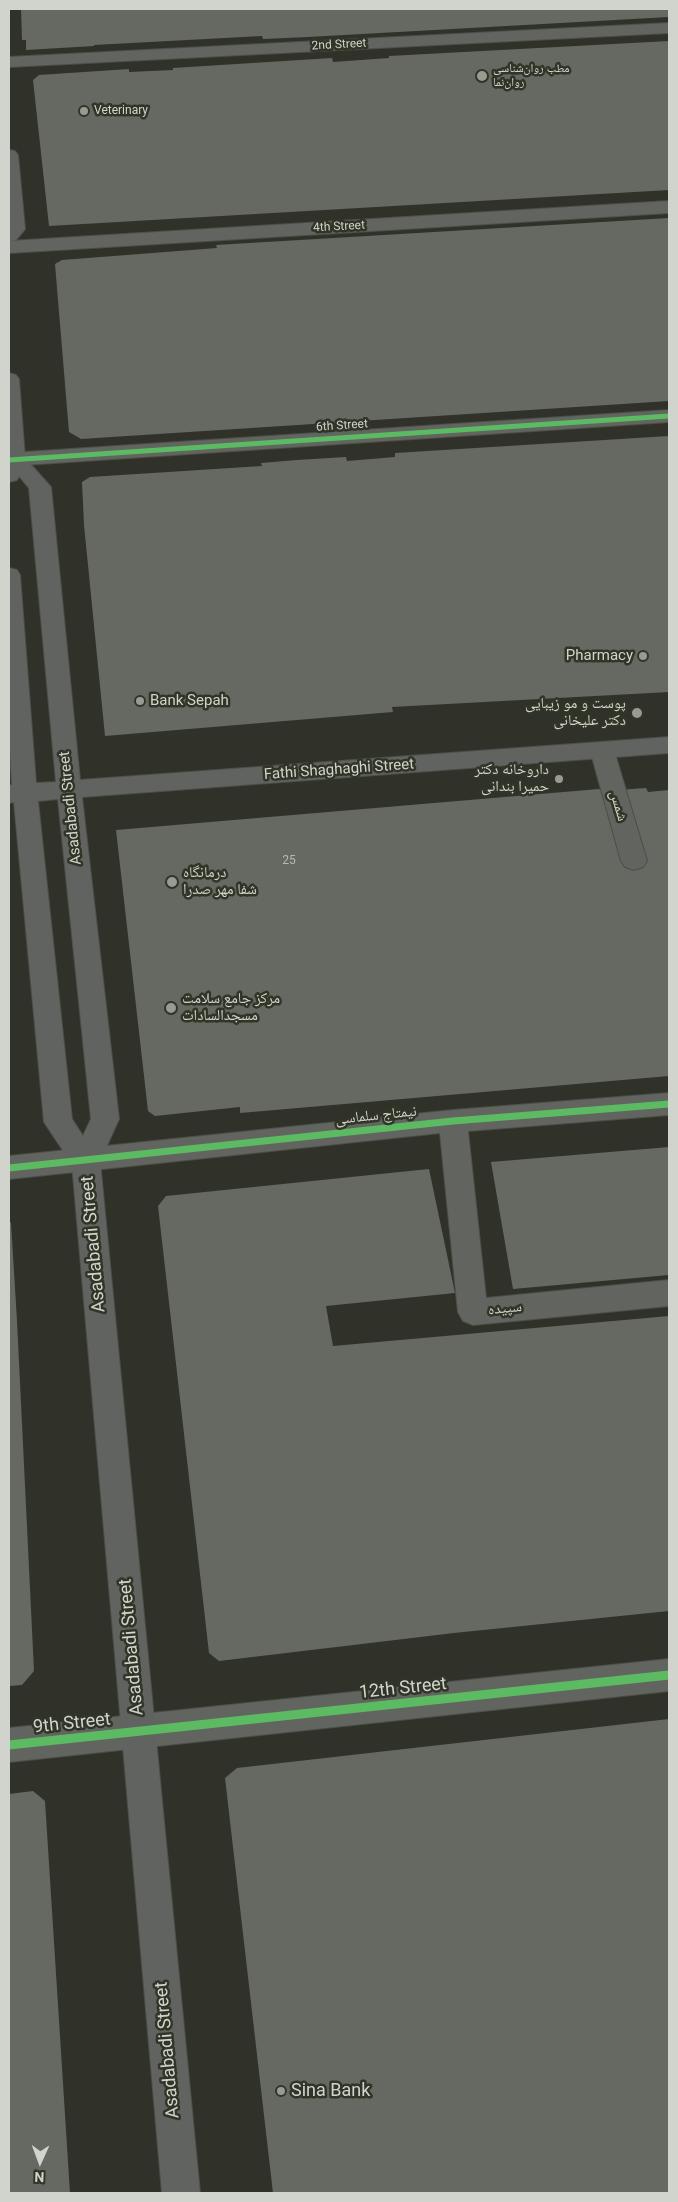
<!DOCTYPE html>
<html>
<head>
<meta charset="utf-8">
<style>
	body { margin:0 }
	#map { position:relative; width:678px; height:2202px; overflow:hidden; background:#30322a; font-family:Roboto,sans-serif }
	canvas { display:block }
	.frame { position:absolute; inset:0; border:10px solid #d1d4cc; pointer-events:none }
	.north { position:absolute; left:15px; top:2137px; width:50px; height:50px; -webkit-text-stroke:4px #313527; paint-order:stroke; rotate:182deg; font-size:14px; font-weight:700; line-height:20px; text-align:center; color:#d1d4cc }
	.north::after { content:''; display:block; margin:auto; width:18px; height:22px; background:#d1d4cc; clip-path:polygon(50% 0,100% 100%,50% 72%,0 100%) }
</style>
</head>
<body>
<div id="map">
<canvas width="678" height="2202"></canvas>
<div class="frame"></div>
<div class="north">N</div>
</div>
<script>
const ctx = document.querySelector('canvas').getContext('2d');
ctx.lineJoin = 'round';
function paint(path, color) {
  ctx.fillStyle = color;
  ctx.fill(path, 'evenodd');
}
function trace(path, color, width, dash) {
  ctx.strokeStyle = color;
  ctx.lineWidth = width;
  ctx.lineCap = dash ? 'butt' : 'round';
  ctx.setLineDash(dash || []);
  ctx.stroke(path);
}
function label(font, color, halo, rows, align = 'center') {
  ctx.font = font + ' Roboto,"Noto Naskh Arabic",sans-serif';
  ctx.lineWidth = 5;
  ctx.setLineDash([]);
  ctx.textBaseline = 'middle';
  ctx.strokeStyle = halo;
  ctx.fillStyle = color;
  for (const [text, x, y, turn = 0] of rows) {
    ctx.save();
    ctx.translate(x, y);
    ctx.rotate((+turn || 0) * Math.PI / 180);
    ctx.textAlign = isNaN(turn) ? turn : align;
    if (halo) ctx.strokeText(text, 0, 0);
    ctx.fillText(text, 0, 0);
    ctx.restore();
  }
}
const building = new Path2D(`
	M21,9H669V17L308,37L263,39L262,36L94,45V46L26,50V40H22Z
	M669,41V190L49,226L33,80L39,75L129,69V72L173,70V68L332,58L333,62L389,58V56Z
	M669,218V401L81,439L69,432L55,264L62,260L217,248L216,245Z
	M669,436V692L392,707L393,712L105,736L84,525L82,482L90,477L262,466L261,463L297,460L346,457L347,461L395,457V453Z
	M646,788L648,792L669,790V1076L240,1113V1107L155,1116L148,1111L116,830L599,789L610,794L618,790Z
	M669,1147V1275L513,1289L491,1162Z
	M429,1169L455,1293L326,1306L333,1346L669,1316V1611L454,1633L219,1661L209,1653L158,1206L166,1196Z
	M9,1221L11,1223L17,1321L34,1671L22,1685L9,1686Z
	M669,1719V2193H273L225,1778L237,1768Z
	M33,1791L45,1801L70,2193H9V1794Z`);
const street = new Path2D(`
	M669,23V33L9,67V57Z
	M669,201V213L9,253V241Z
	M669,410V422L9,466V453Z
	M602,742L610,744L614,750L647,861L643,867L634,870L625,867L621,861L590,750L594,744Z
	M669,1093V1115L468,1131L486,1298L669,1280V1306L473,1325L463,1321L458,1312L440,1133L9,1179V1156L453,1110Z
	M669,1659V1691L9,1762V1728Z`);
const secondary = new Path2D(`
	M9,150L15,151L18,155L25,229L16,240L9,242Z
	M9,373L16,375L19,379L25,458L51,487L80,780L669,737V753L82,797L119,1119L100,1161L200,2193H162L72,1164L44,1122L14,802L9,803V785H12L9,734V568L17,570L20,575L36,783L56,782L29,488L19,476L17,480L9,482ZM58,799L91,1119L83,1136L72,1119L38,801Z`);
const cyclewayFar2 = new Path2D(`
	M9,460L669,416`);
const cyclewayFar1 = new Path2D(`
	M9,1168L453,1121L669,1104`);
const cycleway = new Path2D(`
	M9,1745L669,1675`);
const markers = [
	[482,76,6,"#999b93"],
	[84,111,5,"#999b93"],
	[643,656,5,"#999b93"],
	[140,701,5,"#999b93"],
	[637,713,6,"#999b93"],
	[559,779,5,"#999b93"],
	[172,882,6,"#999b93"],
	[171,1008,6,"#999b93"],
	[281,2091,5,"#999b93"]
];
const farStreetnames = [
	["2nd Street",339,45,-3],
	["4th Street",339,227,-3],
	["6th Street",342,426,-4]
];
const farPoinames = [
	["مطب روان‌شناسی",493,69],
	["روان‌نما",493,83],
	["Veterinary",94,111]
];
const numberNames = [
	["25",289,861]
];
const poiNames = [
	["Pharmacy",633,656],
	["Bank Sepah",150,701,"left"],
	["پوست و مو زیبایی",626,704],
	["دکتر علیخانی",626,721],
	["داروخانه دکتر",549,770],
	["حمیرا بندانی",549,787],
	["درمانگاه",183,873,"left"],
	["شفا مهر صدرا",183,890,"left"],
	["مرکز جامع سلامت",182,999,"left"],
	["مسجدالسادات",182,1016,"left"]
];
const streetNames = [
	["Fathi Shaghaghi Street",339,770,-4],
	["شمس",618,806,74],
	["Asadabadi Street",71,808,-96],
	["نیمتاج سلماسی",376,1116,-6],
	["سپیده",505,1309,-6]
];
const nearStreetnames = [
	["Asadabadi Street",94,1244,-95],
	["Asadabadi Street",132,1647,-95],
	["12th Street",403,1689,-6],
	["9th Street",72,1724,-6],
	["Asadabadi Street",168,2050,-95]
];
const nearPoinames = [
	["Sina Bank",291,2091]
];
paint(building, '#666862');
trace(street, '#4c4e48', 2);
trace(secondary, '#4c4e48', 2);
paint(street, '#62645f');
paint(secondary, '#616360');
trace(cyclewayFar2, '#5cba63', 5);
trace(cyclewayFar1, '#5cba63', 7);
trace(cycleway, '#5cba63', 9);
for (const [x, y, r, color] of markers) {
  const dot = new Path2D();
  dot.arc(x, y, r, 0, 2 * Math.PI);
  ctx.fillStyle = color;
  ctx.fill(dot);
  trace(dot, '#313527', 2);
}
label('12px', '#d1d4cc', '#313527', farStreetnames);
label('12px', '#d1d4cc', '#313527', farPoinames, 'left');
label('12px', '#b6b9b2', null, numberNames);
label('15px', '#d1d4cc', '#313527', poiNames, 'right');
label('15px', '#d1d4cc', '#313527', streetNames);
label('18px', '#d1d4cc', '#313527', nearStreetnames);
label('18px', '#d1d4cc', '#313527', nearPoinames, 'left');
</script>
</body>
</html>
